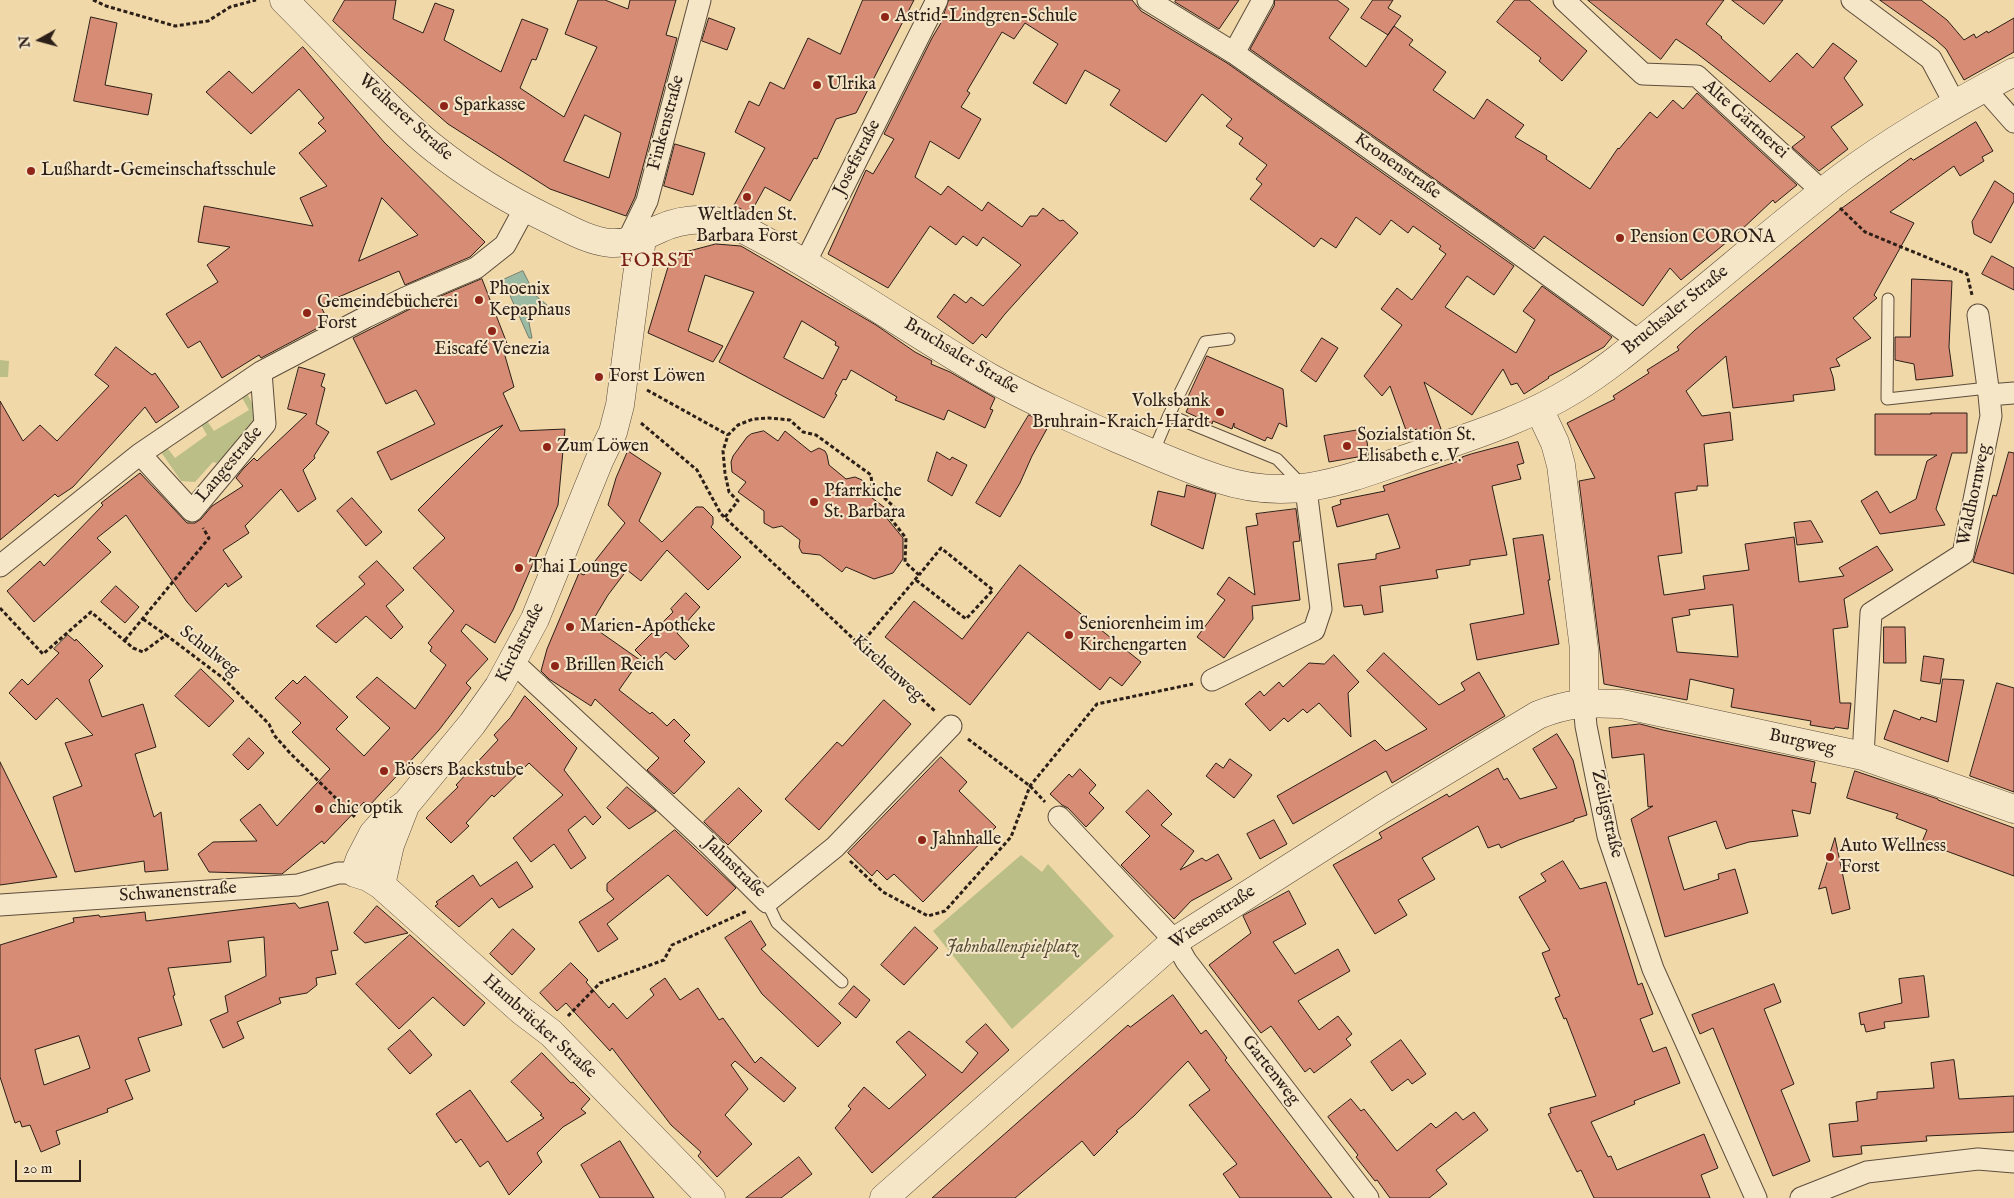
<!DOCTYPE html>
<html>
<head>
<meta charset="utf-8">
<style>
	body { margin:0 }
	#map { position:relative; width:2014px; height:1198px; overflow:hidden; background:#f0d8a9; font-family:"IM FELL English",serif }
	canvas { display:block }
	.north { position:absolute; left:15px; top:15px; width:50px; height:50px; -webkit-text-stroke:4px #f5e6c7; paint-order:stroke; rotate:263deg; font-size:14px; font-weight:700; line-height:20px; text-align:center; color:#2c1f18 }
	.north::after { content:''; display:block; margin:auto; width:18px; height:22px; background:#2c1f18; clip-path:polygon(50% 0,100% 100%,50% 72%,0 100%) }
	.scale { position:absolute; left:15px; top:1160px; width:66px; height:22px; box-sizing:border-box; border:2px solid #2c1f18; border-top:0; padding-left:6px; font-size:15px; line-height:18px; white-space:nowrap; color:#2c1f18; -webkit-text-stroke:4px #f5e6c7; paint-order:stroke }
</style>
</head>
<body>
<div id="map">
<canvas width="2014" height="1198"></canvas>
<div class="north">N</div>
<div class="scale">20 m</div>
</div>
<script>
const ctx = document.querySelector('canvas').getContext('2d');
ctx.lineJoin = 'round';
function paint(path, color) {
  ctx.fillStyle = color;
  ctx.fill(path, 'evenodd');
}
function trace(path, color, width, dash) {
  ctx.strokeStyle = color;
  ctx.lineWidth = width;
  ctx.lineCap = dash ? 'butt' : 'round';
  ctx.setLineDash(dash || []);
  ctx.stroke(path);
}
function label(font, color, halo, rows, align = 'center') {
  ctx.font = font + ' "IM FELL English",serif';
  ctx.lineWidth = 4;
  ctx.setLineDash([]);
  ctx.textBaseline = 'middle';
  ctx.strokeStyle = halo;
  ctx.fillStyle = color;
  for (const [text, x, y, turn = 0] of rows) {
    ctx.save();
    ctx.translate(x, y);
    ctx.rotate((+turn || 0) * Math.PI / 180);
    ctx.textAlign = isNaN(turn) ? turn : align;
    if (halo) ctx.strokeText(text, 0, 0);
    ctx.fillText(text, 0, 0);
    ctx.restore();
  }
}
const green = new Path2D(`
	M0,360L9,361L8,377H0Z
	M246,392L256,410L252,425L217,463L213,462L195,482L181,481L159,449L165,445L175,458L207,435L199,421L205,418L214,431L249,410L241,396Z
	M1021,855L1042,872L1048,864L1114,936L1012,1029L933,931Z`);
const water = new Path2D(`
	M523,271L535,295L547,305L542,315L531,309L529,323L532,338H529L503,280Z`);
const building = new Path2D(`
	M345,0H396L393,19L423,33L435,3L454,10L444,40L501,72L522,19L548,29L536,60L532,59L520,88L564,117L597,47L565,34L578,0H605L628,9L630,0H676L666,35L677,38L635,197L626,216L550,189L448,124L366,52L333,21ZM585,115L621,133L609,178L564,161Z
	M863,0H914L856,113L836,119L817,159L814,158L790,201L765,187L750,214L734,205L765,148L735,132L749,101L759,106L770,82L784,89L808,38L840,54Z
	M949,0H1132L1141,11L1227,63L1514,266L1494,295L1467,276L1445,307L1516,353L1535,320L1523,311L1542,286L1612,337L1604,347L1548,377L1549,378L1524,394L1517,383L1511,385L1503,369L1472,415L1424,382L1441,429L1419,437L1417,429L1407,433L1390,386L1382,396L1364,376L1402,325L1381,309L1397,288L1412,300L1446,254L1439,249L1441,246L1413,226L1408,233L1391,220L1380,235L1356,217L1336,248L1321,238L1314,247L1250,199L1262,184L1256,179L1267,165L1239,144L1243,138L1226,126L1232,119L1202,94L1166,142L1110,105L1120,90L1085,70L1066,104L1033,83L1058,44L1025,23L1014,39L1002,32L967,91L970,93L961,107L981,119L959,159L930,141L915,177L941,195L948,186L982,211L988,202L1022,227L1030,216H1037L1043,208L1060,221L1063,220L1078,233L1005,314L986,338L982,334L973,344L937,317L954,294L966,303L971,297L983,306L1021,265L983,237L977,246L963,236L956,245L930,226L888,288L828,254L866,170L873,174L894,139L884,134L932,38L945,16L944,15Z
	M1176,0H1239L1219,29L1175,2Z
	M1275,0H1337L1349,9L1329,38L1366,67L1394,26L1413,40L1409,45L1446,72L1433,90L1474,119L1487,99L1524,125L1515,137L1547,156L1546,159L1590,189L1618,148L1619,149L1650,112L1657,118L1673,100L1683,109L1697,93L1797,185L1775,203L1773,200L1739,232L1681,280L1670,268L1643,306L1544,236L1534,249L1250,49L1274,6Z
	M1373,0H1393L1388,8L1401,16L1388,35L1361,18Z
	M1515,0H1529L1587,51L1562,81L1539,61L1541,58L1497,22Z
	M1588,0H1724L1706,24L1722,37L1721,38L1770,82L1797,53L1813,68L1833,43L1857,61L1844,78L1863,105L1831,127L1848,149L1819,171L1792,147L1805,137L1695,52L1676,39L1661,59Z
	M1732,0H1783L1764,24Z
	M1880,0H1921L1947,20L1964,40L1974,34L1976,38L1987,31L1988,33L2014,18V52L1964,80L1946,49L1936,40Z
	M91,17L117,23L105,85L152,94L148,115L74,101Z
	M709,18L735,28L727,50L702,41Z
	M303,47L384,142L485,242L470,257L405,285L399,271L320,305L329,322L261,358L259,355L222,378L200,341L188,348L166,314L218,282L207,265L230,247L198,242L204,206L313,226L300,198L327,186L299,153L326,131L318,123L324,118L299,89L251,134L206,92L229,71L252,93ZM382,198L418,235L359,261Z
	M1976,122L1993,151L1982,157L1984,161L1960,176L1954,166L1890,212L1914,223L1874,295L1877,298L1853,318L1871,338L1836,359L1840,366L1830,368L1833,377L1835,390L1793,395L1794,401L1733,408L1726,356L1686,391L1702,416L1730,412L1733,440L1704,444L1708,486H1697V490L1675,493L1682,553L1658,556L1664,595L1705,589L1703,576L1749,570L1745,544L1794,537L1799,582L1844,576L1839,568L1877,546L1893,570L1844,599L1848,627L1833,629L1840,703H1851L1848,729L1835,727L1834,729L1810,725L1811,721L1731,707L1734,689L1690,679L1687,700L1604,684L1579,481L1595,478L1567,423L1615,399L1613,396L1649,373L1647,370L1679,350L1677,347L1695,330L1842,208L1911,158L1913,160ZM1733,605L1738,657L1677,652L1672,618L1690,615L1689,610Z
	M675,144L705,153L693,195L664,186Z
	M1995,181L2014,194V201L1991,243L1974,234L1972,222Z
	M716,244L741,246L876,325L915,352L932,361L931,364L950,372L995,398L990,409L993,410L985,428L948,410L944,420L895,400L897,397L851,370L846,380L843,379L835,394L837,395L824,418L719,362L754,292L705,275L688,331L723,346L713,362L648,333L668,267L686,252ZM802,321L836,342L835,345L839,347L823,379L784,358Z
	M1992,256L2014,268V290L1982,274Z
	M482,279L508,346L503,349L514,387L503,393L520,431L565,429L558,505L513,610L495,643L466,624L461,631L488,659L466,683L471,688L439,730L369,806L364,802L324,844L322,841L282,874L209,872L198,854L213,842L257,841L240,820L260,804L277,826L330,769L292,732L301,723L275,698L293,680L297,684L305,676L348,717L336,729L364,756L390,728L356,697L377,677L415,709L446,665L430,651L432,647L428,643L454,611L413,568L445,538L418,510L503,425L391,480L377,452L435,424L416,390L386,404L353,338L410,309Z
	M1912,279L1952,281L1949,347L1953,376L1916,380L1914,364L1895,360V337H1910Z
	M1322,338L1338,348L1316,382L1301,371Z
	M116,347L152,375L155,373L179,407L156,423L145,407L73,487L58,497L55,494L0,540V401L23,441L40,425L57,441L109,386L95,375Z
	M1207,356L1283,389L1287,427L1279,423L1272,439L1267,437L1265,441L1234,427V423L1232,429L1213,421L1212,424L1186,412L1190,404L1186,402Z
	M299,367L325,374L321,386L325,388L316,424L329,432L314,456L315,458L303,470L316,499L298,512L281,489L245,526L249,533L223,550L242,577L228,587L226,583L196,612L187,602L126,515L97,538L111,552L34,622L7,591L40,561L44,566L103,505L101,503L140,473L187,523H195L201,519L212,506L243,486L236,478L243,469L254,458L257,461L307,414L288,409Z
	M1931,413H1967V453H1952L1936,509L1945,525L1880,534L1861,501L1877,491L1890,513L1916,499L1927,461L1937,455H1875V414H1931Z
	M1029,415L1049,425L1032,456L1020,483L1000,517L976,503Z
	M1365,429L1369,455L1329,462L1324,436Z
	M764,431L778,441L785,431L811,452L819,448L825,451L827,455L829,465L846,479L855,477L862,480L864,492L888,510L885,516L903,538V559L893,573L874,579L846,567L842,572L820,555L802,553L799,547L800,540L782,526L773,528L764,523V511L738,492L746,482L732,472L731,462L733,456L747,437L751,434Z
	M1518,442L1524,463L1517,465L1521,479L1492,486L1507,555L1470,560V565L1436,570L1438,578L1380,586L1383,612L1364,615L1362,605L1344,607L1338,564L1376,559V554L1400,548L1388,514L1337,527L1332,507L1341,504L1340,500L1385,491L1383,486L1462,460V457L1471,454Z
	M628,451L661,473L639,521L662,542L696,507H703L713,517V524L711,527L741,557L708,590L667,550L641,581L627,570L608,595L590,625L640,660L619,690L650,714L652,712L667,726L674,719L690,735L684,741L705,762L674,794L647,770L659,758L595,699L591,706L549,679L541,671L547,649L579,573L584,575L625,523L608,505L616,478Z
	M937,452L950,460L952,457L967,465L952,496L928,481Z
	M2009,452L2014,453V574L1973,562L1993,495L1996,496Z
	M1187,485L1216,494L1203,549L1151,525L1158,491L1184,497Z
	M352,498L382,532L366,546L337,511Z
	M1296,509L1300,541L1293,542L1300,600L1252,606L1253,619L1224,658L1197,637L1225,600L1217,594L1229,577L1255,595L1246,527L1258,525L1256,514Z
	M1811,521L1823,542L1797,545L1794,523Z
	M1543,535L1550,580H1548L1559,644L1477,660L1470,624L1524,614L1513,539Z
	M377,561L404,590L386,606L403,627L391,639L366,616L336,643L316,626L365,584L359,577Z
	M1020,565L1141,662L1122,686L1110,677L1100,690L1028,632L970,705L885,637L914,601L962,639Z
	M116,586L139,607L125,623L101,602Z
	M686,593L700,607L677,633L689,646L675,660L666,652L651,666L635,650L673,612L671,609Z
	M1884,627H1905L1906,663H1884Z
	M68,635L75,641L76,639L103,666L89,680L102,717L143,704L156,747L135,754L154,817L161,812L168,870L145,872L144,861L75,872L53,797L82,786L65,743L93,735L57,698L36,720L9,693L22,679L28,685L59,653L54,649Z
	M1384,653L1439,705L1465,690L1461,683L1479,672L1505,716L1392,783L1386,771L1293,824L1277,796L1375,740L1386,751L1427,729L1367,671Z
	M1334,655L1359,682L1348,693L1351,737L1319,703L1307,713L1303,709L1288,722L1284,718L1270,731L1245,704L1260,691L1264,696L1279,682L1283,687L1309,663L1324,664Z
	M1924,656L1944,659L1940,684L1921,681Z
	M201,669L234,701L209,727L175,696Z
	M1943,679L1964,680L1948,762L1884,739L1894,710L1920,720L1921,717L1936,722Z
	M1997,683L2014,688V792L1970,776Z
	M525,696L577,748L564,770L601,817L593,825L585,816L568,830L586,858L571,869L554,844L531,862L513,838L563,795L529,763L494,797L492,795L466,823L469,826L451,843L426,818L458,787L456,785L498,740L494,735L510,718Z
	M884,700L911,724L819,830L785,799L837,742L842,746Z
	M1640,724L1663,730L1815,762L1811,782L1816,783L1810,814L1792,810L1798,836L1749,842L1726,849L1716,821L1668,837L1684,890L1719,879L1718,874L1735,869L1748,913L1665,937L1631,819L1653,806L1648,807L1644,754L1612,758L1609,728Z
	M1557,734L1573,760L1587,815L1574,819V821L1519,840L1501,848L1499,844L1488,848L1478,826L1422,858L1435,879L1398,900L1407,915L1375,934L1333,865L1382,838L1379,833L1447,794L1449,797L1498,768L1504,780L1507,778L1520,799L1557,788L1533,749Z
	M249,738L264,753L248,770L233,755Z
	M941,757L967,782L959,791L996,827L923,902L894,874L887,880L877,870L872,876L848,853Z
	M1230,759L1252,775L1234,798L1206,776L1216,763L1223,768Z
	M0,762L57,877L0,885Z
	M1080,769L1096,785L1089,793L1104,808L1086,827L1068,808L1062,805L1050,794L1069,774L1072,777Z
	M1855,771L1938,799V800L2014,828V876L1922,842L1927,830L1896,818L1898,814L1847,798Z
	M627,787L656,811L629,829L607,808Z
	M739,788L762,811L728,845L704,822Z
	M1148,790L1172,814L1161,825L1194,851L1180,870L1202,858L1206,861L1218,854L1232,879L1191,901L1174,919L1121,865L1150,836L1126,812Z
	M1274,820L1287,844L1260,859L1247,834Z
	M675,830L736,888L707,916L668,875L607,924L618,939L598,952L579,922L614,899L607,891V884Z
	M1835,838L1850,909L1832,914L1826,887L1819,889Z
	M1563,861L1580,889L1606,882L1638,985L1642,983L1653,1014L1640,1019L1653,1052L1666,1047L1680,1083L1634,1101L1635,1104L1591,1122L1608,1157L1611,1156L1617,1170L1704,1134L1718,1168L1701,1175L1710,1198H1594L1581,1170L1577,1172L1548,1114L1551,1113L1550,1108L1596,1096L1566,1018L1564,1019L1555,998L1560,996L1542,953L1550,950L1519,897L1546,881L1541,874Z
	M517,862L533,887L499,908L492,898L459,927L435,906L438,904L436,902L473,875L480,886Z
	M1289,891L1306,924L1273,942L1295,974L1338,949L1350,971L1298,1001L1319,1030L1338,1016L1352,1034L1346,1039L1351,1045L1314,1073L1310,1068L1305,1072L1271,1026L1261,1033L1209,965L1251,933L1243,916Z
	M328,902L338,950L331,951L336,974L316,978L317,985L307,993L279,998L281,1003L237,1022L244,1038L223,1048L210,1020L228,1012L225,996L266,976L264,937L228,941L231,962L168,968L175,995L173,996L182,1025L138,1038L150,1071L125,1080L133,1099L107,1109L108,1112L56,1131L60,1144L41,1152L30,1125L22,1127L20,1121L15,1123L0,1077V945L74,922L73,918L99,915L100,917L145,912L146,921L295,903L299,908ZM79,1036L90,1068L44,1085L35,1050Z
	M377,906L408,933L365,943L354,933Z
	M751,921L766,945L761,949L841,1023L818,1047L762,994L725,938Z
	M915,927L938,948L904,985L881,965Z
	M513,929L535,949L512,975L490,954Z
	M410,935L485,1003L464,1026L433,997L399,1029L356,984Z
	M571,963L588,980L586,982L609,1008L613,1003L627,1019L654,995L650,989L665,978L680,1000L698,988L719,1020L723,1018L755,1063L761,1057L796,1088L784,1102L735,1061L731,1065L748,1089L725,1115L752,1144L717,1177L698,1156L701,1152L671,1125L612,1048L610,1051L566,1003L557,1011L540,993Z
	M1924,976L1929,1017L1884,1022L1885,1028L1866,1032L1864,1024L1861,1025L1859,1013L1902,1003L1899,979Z
	M1774,984L1781,1002L1764,1009L1794,1084L1781,1090L1810,1161L1773,1176L1713,1028L1700,1034L1692,1015Z
	M854,986L870,1000L856,1018L839,1004Z
	M1173,995L1201,1034L1206,1030L1227,1058L1225,1060L1332,1198H1240L1223,1174L1237,1164L1189,1105L1210,1090L1188,1061L1134,1116L1116,1131L1118,1132L1094,1156L1082,1141L1015,1198H932L1128,1025L1130,1027Z
	M986,1024L1009,1050L872,1173L835,1128L851,1109L848,1106L864,1087L889,1109L926,1075L896,1042L909,1031L962,1073L978,1053L966,1042Z
	M410,1030L432,1055L410,1074L388,1049Z
	M1401,1040L1426,1074L1412,1084L1408,1079L1392,1091L1371,1062Z
	M542,1053L571,1083L573,1082L590,1099L581,1109L586,1113L563,1127L537,1153L542,1162L509,1195L488,1161L480,1167L461,1139L456,1143L436,1114L470,1090L507,1142L544,1118L540,1115L542,1114L511,1082Z
	M1954,1060L1959,1099L2014,1096V1132L1926,1136L1927,1141L1861,1146L1862,1154L1833,1157L1829,1124L1858,1121L1856,1102L1877,1099V1092L1934,1088L1931,1063Z
	M1351,1099L1361,1111L1364,1109L1397,1151L1431,1123L1436,1128L1456,1112L1463,1120L1474,1112L1488,1130L1436,1170L1447,1184L1429,1198H1390L1377,1180L1375,1181L1356,1157L1358,1155L1328,1117Z
	M620,1141L654,1198H600L581,1165Z
	M799,1157L812,1174L781,1198H746Z`);
const path = new Path2D(`
	M93,0L106,6L175,26L208,21L230,7L256,0
	M1840,208L1865,232L1967,274L1972,295
	M647,390L728,435
	M641,423L697,470L721,514L860,645L935,711
	M725,517L738,501L729,492L725,473L723,451L728,435L738,425L753,419L769,418L790,420L803,432L816,435L871,475L872,486L896,509L891,519L906,538L905,562L919,575L860,645
	M916,580L966,619L993,590L941,548L919,575
	M0,608L43,654L91,612L133,648L143,652L166,635L223,678L269,724L274,735L290,753L356,818
	M143,619L166,635
	M125,640L209,538L203,528
	M968,739L1030,786L1045,802
	M850,861L883,892L928,916L945,911L1011,837L1030,786L1097,704L1193,684
	M568,1016L600,983L664,960L672,945L747,911`);
const service = new Path2D(`
	M1888,299L1887,399L1988,388
	M1169,415L1277,459L1302,485
	M1153,453L1169,415L1205,342L1229,339
	M767,902L777,923L842,982`);
const minor = new Path2D(`
	M1148,0L1234,53L1490,233L1640,342
	M1564,0L1643,74L1697,76L1823,192
	M1852,0L1931,59L1955,104
	M1234,53L1263,0
	M1984,88L2014,122
	M627,242L647,201L700,0
	M805,263L937,0
	M1978,315L1989,395
	M140,454L192,511L265,424L261,372
	M0,566L140,454L261,372L366,317L405,298L476,268L505,245L525,208
	M513,662L709,844L767,902L835,847L951,726
	M1212,680L1314,630L1321,609L1306,489
	M1584,703L1586,726L1608,836L1653,969L1756,1198
	M1863,756L1871,613L1963,554L1991,416L1989,395L2014,393
	M1059,817L1175,941L1186,961L1368,1198
	M0,905L298,885L338,873H355
	M1801,1198L1867,1172L1978,1159L2014,1162`);
const tertiary = new Path2D(`
	M284,0C310,26 336,53 361,79C385,103 408,128 435,149C469,176 507,199 546,218C567,228 588,241 611,243C629,244 644,236 659,229C688,216 719,217 747,231C831,275 907,329 989,377C1030,400 1073,419 1116,438C1150,452 1184,468 1219,479C1288,502 1340,482 1405,459C1462,439 1521,422 1573,390C1607,369 1638,343 1670,317C1727,271 1783,222 1842,177C1896,137 1955,103 2014,72
	M642,238L620,405L613,432L599,461L535,619L499,686L472,724L407,803L387,818L373,834L360,859L355,873L368,877L381,885L522,1011L551,1033L711,1198
	M1539,409L1555,443L1561,465L1584,649V703
	M381,885L390,845L404,809
	M884,1198L1175,941L1382,809L1538,715C1571,702 1587,703 1622,704L1863,756L2014,809`);
const markers = [
	[885,17,5,"#8f2418"],
	[817,85,5,"#8f2418"],
	[444,106,5,"#8f2418"],
	[31,171,5,"#8f2418"],
	[747,197,5,"#8f2418"],
	[1620,238,5,"#8f2418"],
	[479,300,5,"#8f2418"],
	[307,313,5,"#8f2418"],
	[492,331,5,"#8f2418"],
	[599,377,5,"#8f2418"],
	[1220,412,5,"#8f2418"],
	[1347,446,5,"#8f2418"],
	[547,447,5,"#8f2418"],
	[814,502,5,"#8f2418"],
	[519,568,5,"#8f2418"],
	[570,627,5,"#8f2418"],
	[1069,635,5,"#8f2418"],
	[555,666,5,"#8f2418"],
	[384,771,5,"#8f2418"],
	[319,809,5,"#8f2418"],
	[922,840,5,"#8f2418"],
	[1830,857,5,"#8f2418"]
];
const poiNames = [
	["Astrid-Lindgren-Schule",895,17],
	["Ulrika",827,85],
	["Sparkasse",454,106],
	["Lußhardt-Gemeinschaftsschule",41,171],
	["Weltladen St.",747,216,"center"],
	["Barbara Forst",747,237,"center"],
	["Pension CORONA",1630,238],
	["Phoenix",489,290],
	["Kepaphaus",489,311],
	["Gemeindebücherei",317,303],
	["Forst",317,324],
	["Eiscafé Venezia",492,350,"center"],
	["Forst Löwen",609,377],
	["Volksbank",1210,402,"right"],
	["Bruhrain-Kraich-Hardt",1210,423,"right"],
	["Sozialstation St.",1357,436],
	["Elisabeth e. V.",1357,457],
	["Zum Löwen",557,447],
	["Pfarrkiche",824,492],
	["St. Barbara",824,513],
	["Thai Lounge",529,568],
	["Seniorenheim im",1079,625],
	["Kirchengarten",1079,646],
	["Marien-Apotheke",580,627],
	["Brillen Reich",565,666],
	["Bösers Backstube",394,771],
	["chic optik",329,809],
	["Jahnhalle",932,840],
	["Auto Wellness",1840,847],
	["Forst",1840,868]
];
const streetNames = [
	["Weiherer Straße",405,118,42],
	["Alte Gärtnerei",1745,120,42],
	["Finkenstraße",667,123,-75],
	["Josefstraße",858,158,-63],
	["Kronenstraße",1397,167,35],
	["Bruchsaler Straße",1676,311,-39],
	["Bruchsaler Straße",961,357,31],
	["Langestraße",230,465,-50],
	["Waldhornweg",1975,495,-78],
	["Kirchstraße",521,643,-63],
	["Schulweg",209,652,38],
	["Kirchenweg",887,669,42],
	["Burgweg",1802,743,12],
	["Zeiligstraße",1606,814,77],
	["Jahnstraße",734,868,44],
	["Schwanenstraße",178,893,-4],
	["Wiesenstraße",1213,918,-34],
	["Hambrücker Straße",539,1027,42],
	["Gartenweg",1270,1071,52]
];
const parkNames = [
	["Jahnhallenspielplatz",1012,948]
];
const quarterNames = [
	["FORST",657,262]
];
paint(green, '#bbbe87');
paint(water, '#9bbaa4');
trace(water, '#6f7c6c', 1);
paint(building, '#d68c75');
trace(building, '#2c1f18', 1);
trace(service, '#5d4d3c', 13);
trace(minor, '#5d4d3c', 23);
trace(tertiary, '#5d4d3c', 29);
trace(path, '#2c1f18', 3, [4, 2.5]);
trace(service, '#f5e6c7', 11);
trace(minor, '#f5e6c7', 21);
trace(tertiary, '#f5e6c7', 28);
for (const [x, y, r, color] of markers) {
  const dot = new Path2D();
  dot.arc(x, y, r, 0, 2 * Math.PI);
  ctx.fillStyle = color;
  ctx.fill(dot);
  trace(dot, '#f5e6c7', 2);
}
label('18px', '#2c1f18', '#f5e6c7', poiNames, 'left');
label('18px', '#2c1f18', '#f5e6c7', streetNames);
label('italic 18px', '#574f39', '#f5e6c7', parkNames);
ctx.letterSpacing = '1px';
label('20px', '#7a1f14', '#f5e6c7', quarterNames);
ctx.letterSpacing = '0px';
</script>
</body>
</html>
